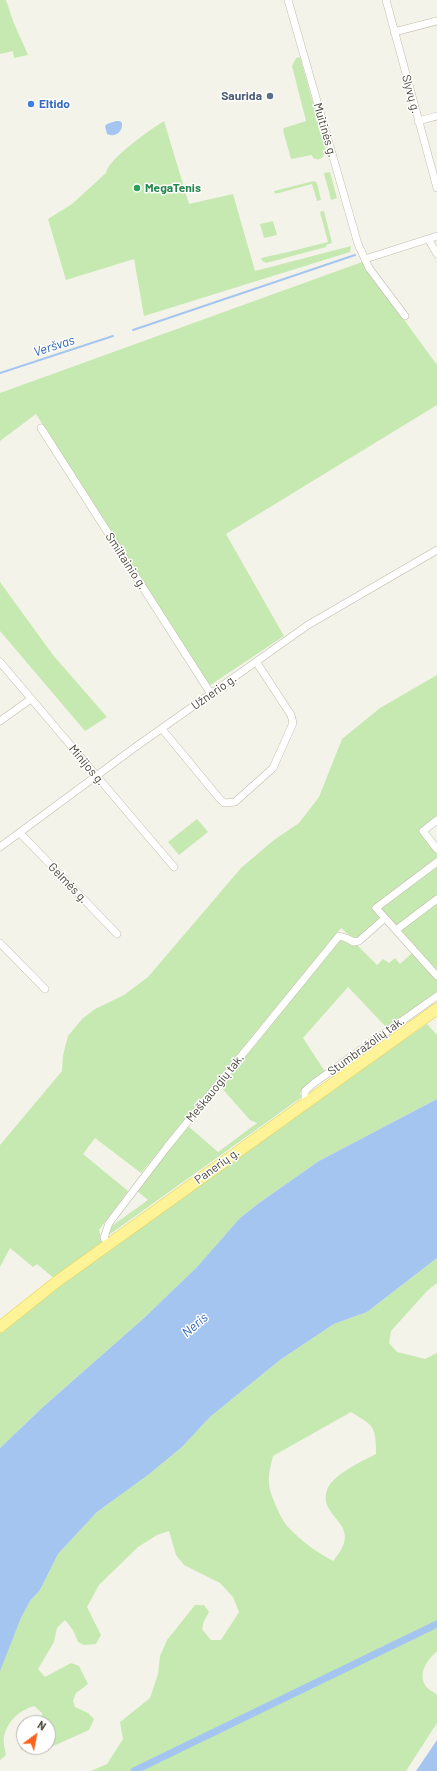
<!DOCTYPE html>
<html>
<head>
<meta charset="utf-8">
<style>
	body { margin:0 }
	#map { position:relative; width:437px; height:1771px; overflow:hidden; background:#f4f3e9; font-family:Barlow,sans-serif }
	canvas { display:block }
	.north { position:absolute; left:16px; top:1715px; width:40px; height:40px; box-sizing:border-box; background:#fff; border:1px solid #b6b4af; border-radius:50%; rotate:32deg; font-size:11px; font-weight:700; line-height:16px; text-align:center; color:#484437 }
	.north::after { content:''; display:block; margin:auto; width:14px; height:18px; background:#fb6119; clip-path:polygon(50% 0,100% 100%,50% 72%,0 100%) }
</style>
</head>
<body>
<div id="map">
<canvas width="437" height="1771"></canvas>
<div class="north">N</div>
</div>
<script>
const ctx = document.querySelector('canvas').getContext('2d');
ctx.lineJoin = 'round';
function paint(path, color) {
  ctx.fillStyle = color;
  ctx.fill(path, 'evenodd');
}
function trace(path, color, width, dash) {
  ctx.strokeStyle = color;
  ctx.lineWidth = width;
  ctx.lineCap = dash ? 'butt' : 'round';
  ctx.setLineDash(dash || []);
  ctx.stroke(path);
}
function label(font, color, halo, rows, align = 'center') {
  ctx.font = font + ' Barlow,sans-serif';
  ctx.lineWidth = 3;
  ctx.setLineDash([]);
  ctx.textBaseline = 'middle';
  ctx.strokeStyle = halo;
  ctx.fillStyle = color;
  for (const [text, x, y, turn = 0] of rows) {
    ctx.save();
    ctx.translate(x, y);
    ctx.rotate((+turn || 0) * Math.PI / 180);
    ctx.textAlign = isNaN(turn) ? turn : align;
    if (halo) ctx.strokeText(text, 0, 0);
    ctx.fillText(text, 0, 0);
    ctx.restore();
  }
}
const green = new Path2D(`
	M0,0H6L13,21L28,55L14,58L13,51L0,54Z
	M300,57L325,146C326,154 322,163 313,158L312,155L291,159L283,130L284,128L306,121L292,66L296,58Z
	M164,121L189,204L233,194L255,271L351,246L350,252L144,316L134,259L66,280L48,219L72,204L106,173C108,159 151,129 164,121Z
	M330,172L337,198L331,200L324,173Z
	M314,181L317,183L321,200L317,201L312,184L275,194L274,191Z
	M324,211L332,243L326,245V247L266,263L262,261L261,258L288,252L328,242L320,212Z
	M273,221L277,235L264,238L260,224Z
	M362,262L437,365V405L226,534L284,636L209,686L36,414L0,441V393Z
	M0,582L53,655L107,717L85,731L0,631Z
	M437,675V817L420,831L437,853V858L435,861L372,908L381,918L354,940L341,928L141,1173L95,1138L83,1154L128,1191L99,1230L103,1245L55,1279L37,1264L33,1267L10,1248L0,1267V1145L62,1071L63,1055L68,1036L82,1019L95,1009L124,995L148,977L241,868L274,840L299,823L319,797L342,739L380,708Z
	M197,819L208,832L179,855L168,842Z
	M437,864V898L398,927L381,910L382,908Z
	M437,902V972L400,931Z
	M344,939L354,946L357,945L377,965L383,959L389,963L395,958L400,964L413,952L437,979V992L387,1028L348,987L303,1038L326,1073L300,1093L302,1097L106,1237L109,1228L148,1200L136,1190L188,1126L218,1152L257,1123L250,1120L220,1086L340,940Z
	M427,1024L437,1035V1099L319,1161L259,1203L240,1218L197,1267L144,1318L43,1407L0,1448V1333L9,1324L110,1248L309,1106Z
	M437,1258V1283L427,1291L391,1331L389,1343L397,1352L425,1359L437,1353V1651C428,1660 418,1671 425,1685C427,1689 434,1692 437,1695V1723L406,1771H91L107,1764L123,1739L120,1722L150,1698L158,1674L160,1656L167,1640L195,1605H204L209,1612L204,1621L202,1629L211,1640H221L239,1612L233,1597L220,1583L184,1565L176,1555L169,1531L157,1535L138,1547L99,1585L87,1607L101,1635L96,1644L84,1645L78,1642L73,1630L65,1620L57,1628L54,1642L38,1669L45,1677L71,1663L79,1666L88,1684L76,1693L73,1701L75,1707L88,1713L94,1719L89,1730L51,1747L21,1750L20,1741L24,1737V1747H48V1723H40L42,1721V1713L34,1706C20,1710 8,1720 4,1736C3,1741 5,1749 6,1755L0,1760V1669L21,1618L30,1601L40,1590L58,1554L97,1512L148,1475L182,1447L210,1417L280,1360L334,1324L367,1312ZM351,1412C374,1426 376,1426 376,1454C362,1461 332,1475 327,1490C317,1519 367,1523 333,1561C318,1553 301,1541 289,1528C282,1522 269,1493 269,1483C268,1474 271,1465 273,1456Z`);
const water = new Path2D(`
	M116,121H120L122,123C123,132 115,138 107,134L105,126L107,124Z
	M437,1099V1258L367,1312L334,1324L280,1360L210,1417L182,1447L148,1475L97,1512L58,1554L40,1590L30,1601L21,1618L0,1671V1448L43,1407L144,1318L197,1267L240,1218L259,1203L319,1161Z
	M437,1740V1771H416Z`);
const stream = new Path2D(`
	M133,330L355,255
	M0,373L113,336`);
const canal = new Path2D(`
	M134,1771L437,1624`);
const street = new Path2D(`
	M288,0L358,244L369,268L405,316
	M386,0L437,188
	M394,32L437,21
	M418,121L437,116
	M429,240L437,254
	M365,259L437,236
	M41,428L211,694
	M0,662L174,867
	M0,721L31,699
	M162,729L219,798L224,803L235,802L273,768L293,723L291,715L257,663
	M437,820L423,831L437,849
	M20,833L117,934
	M0,847L134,748L308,625L437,550
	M437,862L376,908L437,976
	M396,930L437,899
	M0,943L45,989
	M305,1102V1091L314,1083L437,996
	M109,1244L104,1238L109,1223L167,1147L339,936L346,938L354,942L359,941L385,918`);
const primary = new Path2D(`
	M0,1327L59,1280L437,1009`);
const markers = [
	[270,96,4,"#5c6f8a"],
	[31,104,4,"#3f7fe0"],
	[137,188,4,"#2e9e5b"]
];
const streetNames = [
	["Slyvų g.",411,94,75],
	["Muitinės g.",325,130,74],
	["Smiltainio g.",126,561,57],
	["Užnerio g.",214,692,-35],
	["Minijos g.",87,765,50],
	["Gelmės g.",68,883,46],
	["Stumbražolių tak.",366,1046,-36],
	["Meškauogių tak.",215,1088,-51],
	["Panerių g.",217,1166,-36]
];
const serviceNames = [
	["Saurida",262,96]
];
const shopNames = [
	["Eltido",39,104]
];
const leisureNames = [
	["MegaTenis",145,188]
];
const waterNames = [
	["Veršvas",54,346,-18],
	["Neris",195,1325,-41]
];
paint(green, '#c6e9b1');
paint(water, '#a5c5f1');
trace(stream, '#a5c5f1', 2);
trace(canal, '#a5c5f1', 7);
trace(street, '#c0bcab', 8);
trace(primary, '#e5d466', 12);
trace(street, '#fff', 7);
trace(primary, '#fff397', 11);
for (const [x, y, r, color] of markers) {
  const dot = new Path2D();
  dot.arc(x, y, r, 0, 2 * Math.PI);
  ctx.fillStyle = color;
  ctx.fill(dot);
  trace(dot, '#fff', 1.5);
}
label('12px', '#484437', '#fff', streetNames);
label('bold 12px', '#4e5e75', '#fff', serviceNames, 'right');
label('bold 12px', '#366cbe', '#fff', shopNames, 'left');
label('bold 12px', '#27864d', '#fff', leisureNames, 'left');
label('italic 13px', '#2e66b6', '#fff', waterNames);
</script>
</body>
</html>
